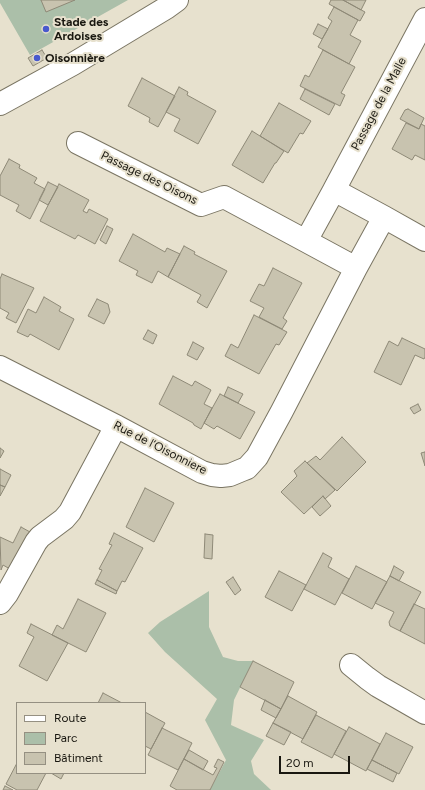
<!DOCTYPE html>
<html>
<head>
<meta charset="utf-8">
<style>
  body { margin:0 }
  #map { position:relative; width:425px; height:790px; overflow:hidden; background:#e7e1ce; font-family:Figtree,sans-serif }
  canvas { display:block }
  .legend { position:absolute; left:16px; top:702px; width:130px; height:72px; box-sizing:border-box; background:#e7e1ce; border:1px solid #959082; margin:0; padding:5px 7px; list-style:none; font-size:12px; color:#191710 }
  .legend li { display:flex; align-items:center; gap:8px; height:20px }
  .legend b { width:20px; border:1px solid #959082 }
  .scale { position:absolute; left:279px; top:756px; width:71px; height:18px; box-sizing:border-box; border:2px solid #191710; border-top:0; padding-left:5px; font-size:12px; line-height:14px; white-space:nowrap; color:#191710; -webkit-text-stroke:3px #e7e1ce; paint-order:stroke }
</style>
</head>
<body>
<div id="map">
<canvas width="425" height="790"></canvas>
<ul class="legend">
<li><b style="height:5px;background:#fff"></b>Route</li>
<li><b style="height:11px;background:#abbfa9"></b>Parc</li>
<li><b style="height:11px;background:#c8c3af"></b>Bâtiment</li>
</ul>
<div class="scale">20 m</div>
</div>
<script>
const g = document.querySelector('canvas').getContext('2d');
g.lineJoin = 'round';
function paint(path, color) {
  g.fillStyle = color;
  g.fill(path, 'evenodd');
}
function poly(rows) {
  const path = new Path2D();
  for (const r of rows) {
    path.moveTo(r[0], r[1]);
    for (let i = 2; i < r.length; i += 2) path.lineTo(r[i], r[i + 1]);
  }
  return path;
}
function strokePath(path, color, width, dash) {
  g.strokeStyle = color;
  g.lineWidth = width;
  g.lineCap = dash ? 'butt' : 'round';
  g.setLineDash(dash || []);
  g.stroke(path);
}
function drawText(font, color, halo, rows, align = 'center') {
  g.font = font + ' Figtree,sans-serif';
  g.lineWidth = 4;
  g.setLineDash([]);
  g.textBaseline = 'middle';
  g.strokeStyle = halo;
  g.fillStyle = color;
  for (const [text, x, y, turn = 0] of rows) {
    g.save();
    g.translate(x, y);
    g.rotate((+turn || 0) * Math.PI / 180);
    g.textAlign = isNaN(turn) ? turn : align;
    if (halo) g.strokeText(text, 0, 0);
    g.fillText(text, 0, 0);
    g.restore();
  }
}
paint(poly([
  [0,0,128,0,30,55,0,3],
  [209,591,209,627,223,657,238,661,253,661,234,700,231,725,264,740,251,761,254,774,271,790,210,790,226,760,205,720,217,699,165,652,148,633,160,622]
]), '#abbfa9');
const building = poly([
  [41,0,75,0,46,12,41,0],
  [331,0,343,0,365,12,360,21,329,4,331,0],
  [343,0,366,0,361,10,343,0],
  [334,7,358,20,350,35,361,41,349,64,318,47,332,21,328,18,334,7],
  [318,24,328,29,322,39,313,34,318,24],
  [42,50,47,58,33,66,28,58,42,50],
  [323,50,355,67,341,93,345,95,340,106,300,86,305,75,309,77,323,50],
  [142,78,175,96,158,127,149,122,150,118,128,106,142,78],
  [179,87,188,92,187,95,216,111,198,144,174,131,180,119,166,112,179,87],
  [305,89,335,104,329,115,300,99,305,89],
  [279,103,311,121,303,134,300,133,288,153,260,136,279,103],
  [408,109,424,118,419,129,400,119,405,110,408,109],
  [406,123,419,129,421,124,425,126,425,160,415,155,412,160,392,149,406,123],
  [252,131,284,151,276,163,275,163,263,183,232,165,252,131],
  [9,159,20,165,19,168,37,178,34,183,45,189,30,219,16,211,19,205,0,195,0,176,9,159],
  [48,182,58,187,48,205,39,200,48,182],
  [59,184,89,200,83,211,87,213,89,209,108,219,95,244,78,235,75,239,40,221,59,184],
  [107,226,113,229,106,244,100,240,107,226],
  [133,234,165,252,167,248,180,254,168,277,158,271,152,283,136,275,138,271,119,261,133,234],
  [184,246,195,252,194,254,227,271,207,308,197,302,201,295,168,277,184,246],
  [273,268,302,283,283,318,287,321,282,329,259,317,264,308,250,301,259,284,264,286,273,268],
  [2,274,34,288,16,323,6,318,9,313,0,308,0,279,2,274],
  [44,297,61,307,59,311,74,319,59,350,30,334,28,337,17,332,28,309,36,313,44,297],
  [97,299,108,304,110,312,104,324,88,316,97,299],
  [254,315,287,332,279,345,276,344,259,374,225,356,231,344,238,348,254,315],
  [148,330,157,335,153,344,143,339,148,330],
  [402,338,425,349,425,357,424,359,415,355,401,385,374,372,389,341,398,346,402,338],
  [193,342,204,348,197,360,187,355,193,342],
  [173,376,192,386,195,381,211,390,204,404,212,408,201,429,194,425,193,423,159,404,173,376],
  [228,387,243,394,238,403,224,396,228,387],
  [220,394,255,412,240,439,217,426,214,429,204,423,220,394],
  [418,404,421,410,414,414,410,408,418,404],
  [342,437,366,462,337,491,307,463,316,456,320,460,342,437],
  [0,448,4,451,0,458,0,448],
  [425,452,425,466,421,453,425,452],
  [305,461,335,490,325,499,323,496,304,514,281,492,297,476,294,471,305,461],
  [0,469,11,475,5,487,0,485,0,469],
  [0,485,5,487,0,496,0,485],
  [145,488,174,503,154,542,126,527,145,488],
  [323,496,331,506,320,516,312,507,323,496],
  [21,527,30,532,10,569,3,565,1,570,0,537,13,543,21,527],
  [114,533,143,548,125,582,122,581,117,591,97,580,102,570,99,569,112,545,109,544,114,533],
  [205,534,213,535,212,559,204,558,205,534],
  [323,553,332,558,328,567,349,579,335,605,304,589,323,553],
  [356,566,387,582,372,609,342,593,356,566],
  [394,566,404,572,399,581,390,576,394,566],
  [279,571,306,585,292,611,265,597,279,571],
  [390,576,421,592,400,631,390,626,389,622,394,612,375,603,390,576],
  [233,577,241,590,235,595,226,582,233,577],
  [97,580,117,591,116,594,95,584,97,580],
  [78,599,106,613,86,652,52,635,57,625,63,629,78,599],
  [414,604,425,609,425,644,400,631,414,604],
  [31,624,68,643,47,681,19,666,34,637,27,633,31,624],
  [253,661,294,682,281,709,240,687,253,661],
  [103,693,122,703,98,703,103,693],
  [288,696,317,712,303,739,273,723,288,696],
  [265,700,281,709,276,718,261,710,265,700],
  [145,712,165,723,151,749,145,746,145,712],
  [316,715,346,731,332,758,301,742,316,715],
  [273,723,291,732,284,745,266,736,273,723],
  [349,727,380,744,366,771,334,754,349,727],
  [162,728,192,743,178,770,148,755,162,728],
  [386,733,413,747,399,774,372,760,386,733],
  [189,750,208,761,203,770,184,759,189,750],
  [184,759,213,775,217,768,214,767,218,759,224,762,210,790,177,790,170,786,184,759],
  [372,760,397,773,393,782,367,769,372,760],
  [17,763,17,773,46,773,37,790,17,790,6,784,17,763],
  [51,773,64,773,61,779,51,773],
  [5,786,13,790,3,790,5,786]
]);
paint(building, '#c8c3af');
strokePath(building, '#8e8977', 1);
const minor = poly([
  [0,104,73,64,166,8,177,0],
  [78,143,201,205,224,197,306,241],
  [334,190,425,19],
  [384,217,356,268,306,241,334,190,384,217,425,240],
  [0,367,116,426,202,472,212,475,221,476,230,475,242,470,247,468,257,457,282,411,356,268],
  [0,603,7,594,36,542,40,537,64,519,70,512,116,426],
  [351,665,367,678,378,686,425,713]
]);
strokePath(minor, '#7a7563', 24);
strokePath(minor, '#fff', 22);
for (const [x, y, r, color] of [
  [46,29,4,"#4859cd"],
  [37,58,4,"#4859cd"]
]) {
  const dot = new Path2D();
  dot.arc(x, y, r, 0, 2 * Math.PI);
  g.fillStyle = color;
  g.fill(dot);
  strokePath(dot, '#e7e1ce', 1.5);
}
drawText('bold 12px', '#191710', '#e7e1ce', [
  ["Stade des",54,22],
  ["Ardoises",54,36],
  ["Oisonnière",45,58]
], 'left');
drawText('12px', '#191710', '#e7e1ce', [
  ["Passage de la Malle",379,104,-62],
  ["Passage des Oisons",149,178,26],
  ["Rue de l’Oisonniere",160,448,27]
]);
</script>
</body>
</html>
